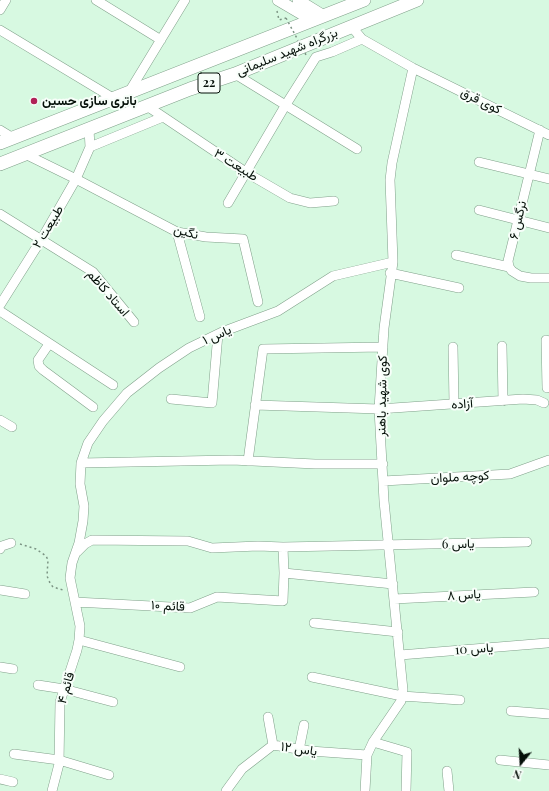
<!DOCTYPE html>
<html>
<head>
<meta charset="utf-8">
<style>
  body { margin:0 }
  #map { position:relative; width:549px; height:791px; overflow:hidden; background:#d7f9e1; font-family:"Playfair Display",serif }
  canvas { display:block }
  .north { position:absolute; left:501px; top:743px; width:40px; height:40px; -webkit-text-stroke:3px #f7fef9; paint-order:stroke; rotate:198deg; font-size:11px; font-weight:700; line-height:16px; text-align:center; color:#051009 }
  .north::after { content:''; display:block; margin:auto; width:14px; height:18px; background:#051009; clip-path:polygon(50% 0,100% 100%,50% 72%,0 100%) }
</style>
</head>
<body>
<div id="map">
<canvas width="549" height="791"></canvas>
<div class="north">N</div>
</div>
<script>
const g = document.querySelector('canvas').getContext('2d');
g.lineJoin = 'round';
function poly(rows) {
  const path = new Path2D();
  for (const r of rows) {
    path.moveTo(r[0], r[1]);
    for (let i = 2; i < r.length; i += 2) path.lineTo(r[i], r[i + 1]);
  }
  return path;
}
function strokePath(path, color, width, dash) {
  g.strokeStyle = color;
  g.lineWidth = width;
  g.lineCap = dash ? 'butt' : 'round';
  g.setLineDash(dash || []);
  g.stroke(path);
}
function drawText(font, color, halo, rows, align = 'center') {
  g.font = font + ' "Playfair Display",Vazirmatn,serif';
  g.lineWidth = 4;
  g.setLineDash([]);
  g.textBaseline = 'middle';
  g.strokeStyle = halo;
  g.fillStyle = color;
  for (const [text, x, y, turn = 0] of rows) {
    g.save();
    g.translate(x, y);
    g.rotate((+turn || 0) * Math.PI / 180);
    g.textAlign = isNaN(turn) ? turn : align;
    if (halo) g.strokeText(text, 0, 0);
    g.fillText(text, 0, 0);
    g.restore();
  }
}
const minor = poly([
  [96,0,161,40],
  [0,10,6,0],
  [351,26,362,39,413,68,549,135],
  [0,30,113,98],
  [235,74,357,149],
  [129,92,185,0],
  [147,106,247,173,290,198,310,203,334,201],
  [0,130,13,138],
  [540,130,508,261,509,267,512,271,520,276,531,278,549,278],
  [90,147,163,117],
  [25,154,76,179,177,232,206,237,243,239,258,302],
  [479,162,549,179],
  [228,203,285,106,316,57,332,52,362,39],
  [479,210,549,228],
  [0,214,93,272,134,322],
  [177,232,200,317],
  [456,255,509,267],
  [390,273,459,288],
  [0,305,41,240,76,179,90,147,89,129],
  [0,311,113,385],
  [49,344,38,360,39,366,43,370,93,407],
  [502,346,503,401],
  [453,347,454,404],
  [547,388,546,340,549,341],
  [171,399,212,403,218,334],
  [255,405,379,409,523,399,537,400,544,403],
  [0,420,12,427],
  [248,461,263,349,383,347],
  [81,463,232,460,315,464,383,464],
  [383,481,510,474,549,460],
  [283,547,527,542],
  [0,549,2,546,11,543],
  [284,573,393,584],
  [0,590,25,594],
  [394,599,534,592],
  [75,602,190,608,217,597,283,601,284,573,283,547,258,546,212,548,188,541,92,540,85,544,77,552],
  [314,623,398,632],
  [79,640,180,667],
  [400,655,547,643],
  [0,667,13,669],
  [312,677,402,696,460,700],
  [38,685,64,689,113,702],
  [511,711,549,714],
  [268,717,273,745],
  [373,742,407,752,406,791],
  [299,750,304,725],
  [14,754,59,760,109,775],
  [500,760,549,765],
  [447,771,449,791],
  [0,779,13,782],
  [52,791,59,764,60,702,77,650,79,640,80,626,70,578,72,563,79,543,83,521,84,506,80,484,81,463,88,443,103,421,127,393,159,368,189,348,222,332,278,311,333,276,393,262],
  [226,791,242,769,273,745,310,751,367,755],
  [365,791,367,755,373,742,401,701,403,690,384,501,379,409,384,328,393,262,390,180,392,163,413,68]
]);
const major = poly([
  [278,0,312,20],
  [298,0,324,16]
]);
const highway = poly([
  [0,143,364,0],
  [0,164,190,89,235,74,417,0]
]);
strokePath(minor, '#80a08a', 10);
strokePath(major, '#80a08a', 12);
strokePath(highway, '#80a08a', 14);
strokePath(poly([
  [277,11,279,20,286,18],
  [20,544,36,549,46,556,48,560,47,576,50,583,53,587,63,590]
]), '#7b9383', 1.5, [2, 3]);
strokePath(minor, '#fff', 9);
strokePath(major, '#fff', 11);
strokePath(highway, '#fff', 13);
strokePath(poly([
  [286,18,306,55]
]), '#7b9383', 1.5, [2, 3]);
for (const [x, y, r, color] of [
  [34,101,4,"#b02157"]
]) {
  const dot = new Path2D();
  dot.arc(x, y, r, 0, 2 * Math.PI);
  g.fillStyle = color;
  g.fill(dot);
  strokePath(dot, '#f7fef9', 1.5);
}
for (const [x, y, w] of [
  [209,83,22]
]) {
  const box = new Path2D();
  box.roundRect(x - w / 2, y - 10, w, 20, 3);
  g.fillStyle = '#f7fef9';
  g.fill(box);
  strokePath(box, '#051009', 1);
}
drawText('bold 12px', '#051009', null, [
  ["22",209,83]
]);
drawText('13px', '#051009', '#f7fef9', [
  ["بزرگراه شهید سلیمانی",287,52,-22],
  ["کوی قرق",481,101,26],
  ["طبیعت ٣",236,165,32],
  ["نرگس ۶",518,220,-77],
  ["طبیعت ۲",48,227,-59],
  ["نگین",186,232,15],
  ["استاد کاظم",108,293,49],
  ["یاس ۱",217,335,-24],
  ["کوی شهید باهنر",382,396,-89],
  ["آزاده",462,404,-4],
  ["کوچه ملوان",460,477,-3],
  ["یاس 6",458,544,-1],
  ["یاس ۸",464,595,-3],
  ["قائم ۱۰",168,606,3],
  ["یاس 10",474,649,-4],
  ["قائم ۴",66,688,-74],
  ["یاس ۱۲",299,749,8]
]);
drawText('bold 13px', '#051009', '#f7fef9', [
  ["باتری سازی حسین",42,101]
], 'left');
</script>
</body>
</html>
